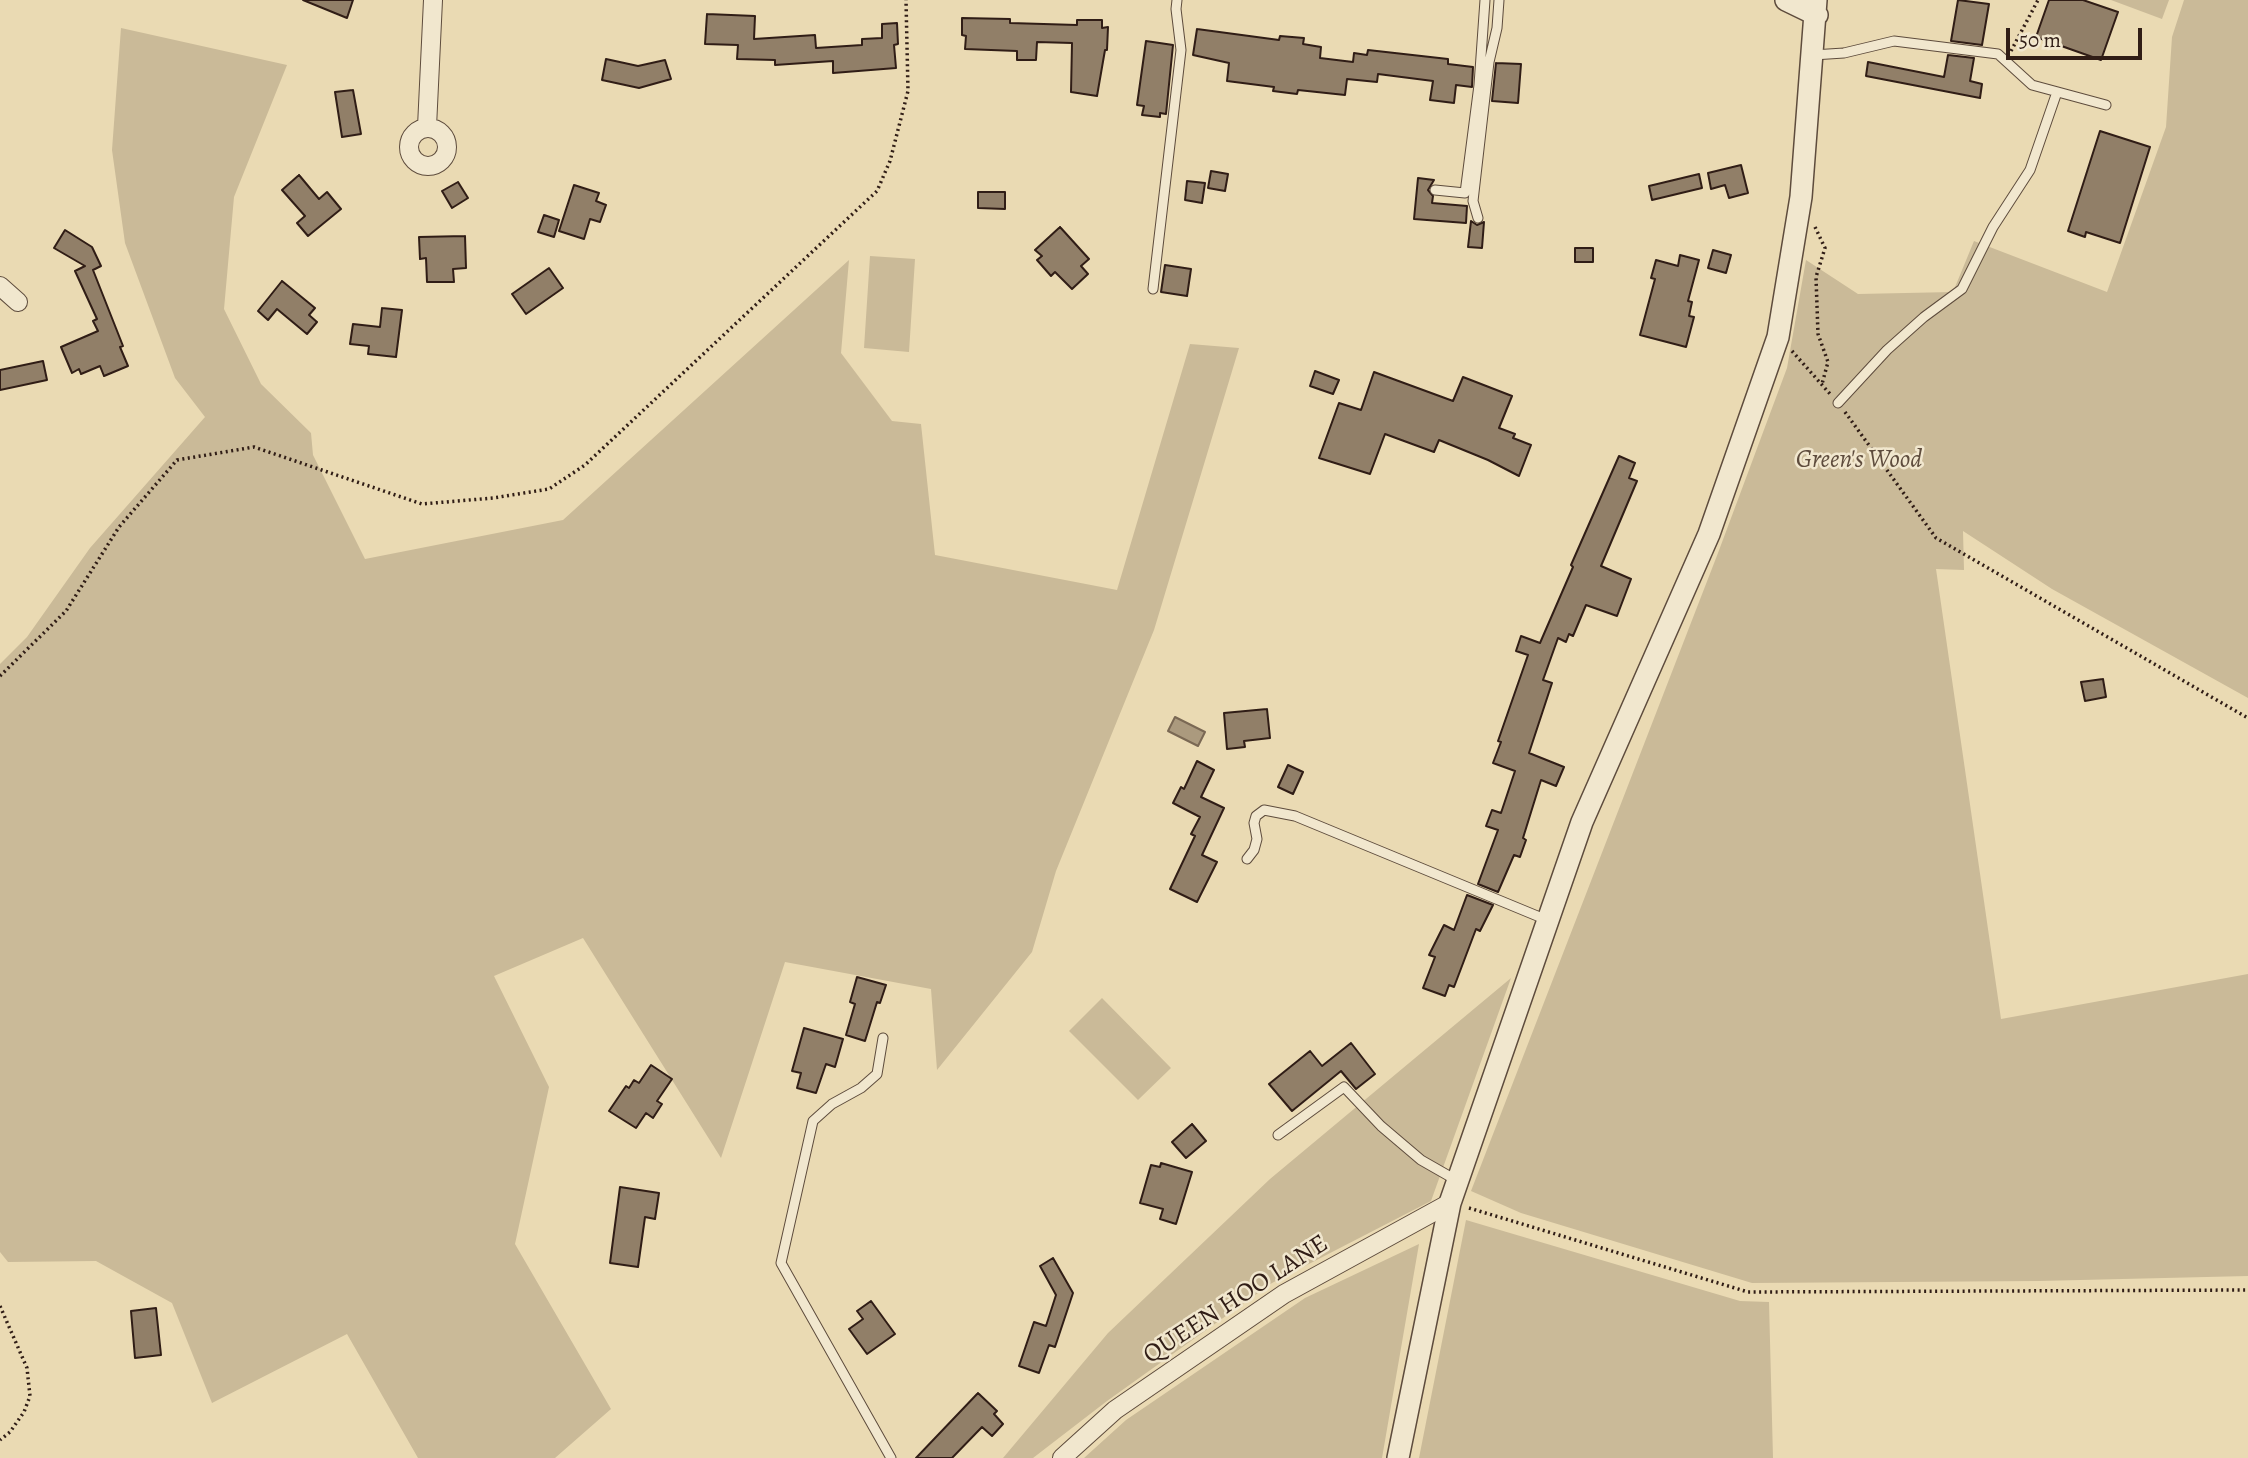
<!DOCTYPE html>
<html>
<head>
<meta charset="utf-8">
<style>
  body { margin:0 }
  #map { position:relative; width:2248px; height:1458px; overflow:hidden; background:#eadab3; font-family:Alegreya,serif }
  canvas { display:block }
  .scale { position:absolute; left:2006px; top:28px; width:136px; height:32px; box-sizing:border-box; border:4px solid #301d16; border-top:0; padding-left:9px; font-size:21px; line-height:24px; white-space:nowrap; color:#301d16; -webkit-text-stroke:5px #f1e7ce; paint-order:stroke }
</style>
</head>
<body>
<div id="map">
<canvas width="2248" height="1458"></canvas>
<div class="scale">50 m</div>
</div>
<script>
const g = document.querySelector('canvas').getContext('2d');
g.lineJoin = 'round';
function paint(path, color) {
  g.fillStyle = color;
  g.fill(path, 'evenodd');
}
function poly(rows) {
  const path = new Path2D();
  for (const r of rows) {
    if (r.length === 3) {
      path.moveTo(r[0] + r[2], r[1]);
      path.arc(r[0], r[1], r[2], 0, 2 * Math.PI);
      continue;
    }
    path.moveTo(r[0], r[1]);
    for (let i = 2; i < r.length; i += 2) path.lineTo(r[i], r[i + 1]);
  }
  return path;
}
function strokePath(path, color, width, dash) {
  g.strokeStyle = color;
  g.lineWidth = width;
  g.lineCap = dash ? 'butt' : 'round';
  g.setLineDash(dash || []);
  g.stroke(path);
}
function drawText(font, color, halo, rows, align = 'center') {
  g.font = font + ' Alegreya,serif';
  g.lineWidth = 5;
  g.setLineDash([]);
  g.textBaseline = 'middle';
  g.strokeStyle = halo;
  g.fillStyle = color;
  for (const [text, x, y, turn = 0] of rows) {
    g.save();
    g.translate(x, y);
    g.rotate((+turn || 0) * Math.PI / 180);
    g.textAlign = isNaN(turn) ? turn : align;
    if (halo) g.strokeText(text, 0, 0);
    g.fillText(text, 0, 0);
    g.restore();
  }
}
paint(poly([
  [2111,0,2169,0,2162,19],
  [2184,0,2248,0,2248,698,2052,589,1963,531,1964,570,1936,569,2001,1019,2248,974,2248,1276,2039,1281,1752,1283,1521,1213,1471,1191,1718,553,1787,368,1806,260,1858,294,1953,292,1974,241,2107,292,2166,127,2172,37],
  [121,28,287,65,234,197,224,309,261,384,311,433,313,455,365,559,563,520,849,260,841,353,892,421,921,424,935,555,1117,590,1190,344,1239,348,1154,630,1056,871,1032,952,937,1070,931,989,785,962,721,1158,583,938,494,976,549,1087,515,1244,611,1409,555,1458,418,1458,347,1334,212,1403,172,1303,96,1261,8,1262,0,1252,0,664,27,637,90,548,205,417,175,378,125,243,112,150],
  [870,256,915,259,909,352,864,348],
  [1511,978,1431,1201,1272,1283,1107,1401,1033,1458,1003,1458,1108,1333,1270,1179],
  [1102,998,1171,1068,1138,1100,1069,1031],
  [1466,1220,1740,1301,1769,1302,1773,1458,1419,1458],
  [1419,1244,1382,1458,1084,1458,1126,1420,1305,1298]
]), '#caba98');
const water = poly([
  [1175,717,1205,732,1198,746,1168,731,1175,717]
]);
paint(water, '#ab9a7e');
strokePath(water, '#7a6854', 2);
const building = poly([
  [303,0,353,0,347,18,303,0],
  [1958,0,1989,4,1982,45,1951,41,1958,0],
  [2049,0,2083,0,2118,12,2101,60,2036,37,2049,0],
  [707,14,755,16,754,39,815,35,816,48,862,45,862,39,882,38,882,24,897,23,898,44,894,45,896,68,833,73,833,61,775,65,775,60,737,59,738,45,705,44,707,14],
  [962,18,1010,19,1010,23,1077,25,1077,20,1102,20,1102,28,1108,27,1107,50,1105,50,1097,96,1071,92,1072,43,1037,42,1036,60,1017,60,1017,51,965,49,966,36,962,35,962,18],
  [1197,29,1279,40,1280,36,1304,38,1303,44,1321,47,1320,58,1353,62,1354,53,1367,55,1368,50,1448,59,1448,64,1473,67,1472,87,1456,85,1454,103,1430,100,1433,81,1378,74,1377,82,1347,79,1345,95,1298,90,1297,94,1273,91,1274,87,1227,81,1229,63,1193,55,1197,29],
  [1146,41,1173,45,1166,114,1160,113,1160,117,1142,115,1144,106,1137,105,1146,41],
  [1948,55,1974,58,1970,81,1982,84,1980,98,1866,76,1868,62,1944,77,1948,55],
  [606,59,638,66,665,60,671,79,639,88,602,80,606,59],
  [1496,63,1521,64,1518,103,1492,101,1496,63],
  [353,90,361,134,342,137,335,92,353,90],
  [2100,131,2150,147,2120,243,2086,232,2085,237,2068,231,2100,131],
  [1741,165,1748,193,1729,198,1725,185,1711,189,1708,173,1741,165],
  [1211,171,1228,174,1225,191,1208,188,1211,171],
  [1699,174,1702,188,1652,200,1649,186,1699,174],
  [299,175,319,199,327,192,341,209,308,236,297,223,305,216,282,190,299,175],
  [1418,178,1434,180,1428,190,1433,196,1432,203,1467,206,1466,223,1414,219,1418,178],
  [1187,181,1205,183,1202,203,1185,200,1187,181],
  [458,182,468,198,452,208,442,191,458,182],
  [574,185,599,193,596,201,606,205,600,222,590,219,584,239,559,231,574,185],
  [978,192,1005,192,1005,209,978,208,978,192],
  [544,215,559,220,554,237,538,232,544,215],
  [1471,221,1477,225,1484,222,1482,248,1468,247,1471,221],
  [1060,227,1089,259,1081,266,1088,274,1072,289,1055,272,1051,276,1037,260,1042,256,1035,250,1060,227],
  [65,230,92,247,101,266,93,270,123,346,120,347,128,366,104,376,100,366,81,374,79,369,72,373,61,347,98,331,93,321,97,319,75,271,85,266,54,248,65,230],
  [465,236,466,268,453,269,454,282,427,282,426,258,420,259,419,237,465,236],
  [1575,248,1593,248,1593,262,1575,262,1575,248],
  [1713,250,1731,255,1726,273,1708,268,1713,250],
  [1680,255,1699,260,1688,301,1692,302,1689,316,1694,317,1686,347,1640,335,1655,279,1651,278,1656,260,1678,266,1680,255],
  [1165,265,1191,269,1187,296,1161,292,1165,265],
  [549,268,563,288,526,314,512,294,549,268],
  [282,281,315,308,309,315,317,322,307,334,277,309,268,320,258,311,282,281],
  [382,308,402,310,396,357,368,354,369,346,350,344,353,324,380,327,382,308],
  [43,361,47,380,0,390,0,370,43,361],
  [1315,371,1339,380,1333,394,1310,386,1315,371],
  [1374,372,1453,401,1463,377,1512,396,1499,428,1515,434,1513,438,1531,445,1519,476,1488,460,1439,440,1434,452,1385,434,1370,474,1319,458,1339,403,1361,410,1374,372],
  [1619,456,1635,463,1629,478,1637,481,1601,566,1631,579,1617,616,1586,605,1573,636,1569,634,1566,642,1558,638,1543,680,1552,683,1529,753,1564,767,1556,786,1541,780,1523,838,1526,840,1520,857,1514,855,1498,892,1478,884,1498,830,1486,826,1492,810,1501,813,1515,771,1493,763,1501,742,1498,741,1528,655,1516,651,1521,636,1540,643,1573,567,1571,565,1619,456],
  [2103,679,2106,697,2085,701,2081,682,2103,679],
  [1267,709,1270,738,1244,741,1245,747,1227,749,1224,713,1267,709],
  [1197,761,1214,770,1201,797,1224,808,1202,855,1217,862,1197,902,1170,889,1195,836,1191,834,1200,817,1173,803,1181,787,1184,789,1197,761],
  [1288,765,1303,772,1293,794,1278,787,1288,765],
  [1467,895,1493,905,1480,931,1476,929,1454,987,1449,985,1445,996,1423,988,1435,957,1429,955,1444,925,1454,930,1467,895],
  [857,977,886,985,880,1003,877,1002,865,1041,846,1035,855,1004,850,1002,857,977],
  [804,1028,843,1039,835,1067,826,1064,816,1093,797,1088,801,1073,792,1071,804,1028],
  [1351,1043,1375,1074,1356,1089,1341,1071,1292,1111,1269,1084,1310,1051,1322,1066,1351,1043],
  [651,1065,672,1079,657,1101,662,1104,653,1118,646,1113,636,1128,609,1111,626,1086,629,1088,634,1080,639,1083,651,1065],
  [1192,1124,1206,1141,1186,1158,1172,1142,1192,1124],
  [1161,1163,1192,1172,1176,1224,1160,1219,1163,1209,1140,1203,1151,1165,1160,1167,1161,1163],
  [620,1187,659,1193,655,1219,645,1217,638,1267,610,1263,620,1187],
  [1053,1258,1073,1293,1055,1347,1049,1345,1039,1373,1019,1366,1034,1322,1046,1326,1056,1295,1040,1266,1053,1258],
  [871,1301,895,1334,867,1354,849,1329,863,1319,857,1311,871,1301],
  [156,1308,161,1355,135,1358,131,1311,156,1308],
  [978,1393,997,1411,994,1414,1003,1424,992,1436,982,1427,952,1458,916,1458,978,1393]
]);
paint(building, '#917f68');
strokePath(building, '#301d16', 2);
const service = poly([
  [1813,55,1844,53,1894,41,1998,54,2032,85,2106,105],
  [1435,190,1465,193,1479,85,1485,0],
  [1478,218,1473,201,1489,62,1497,28,1499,0],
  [1153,289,1181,50,1176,9,1177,0],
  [1838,403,1887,350,1924,317,1962,289,1993,227,2030,170,2057,92],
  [1247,859,1254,850,1257,839,1254,823,1256,816,1264,810,1295,816,1547,920],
  [883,1038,877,1074,861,1088,832,1104,813,1121,781,1263,891,1458],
  [1278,1135,1344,1087,1381,1126,1421,1160,1456,1180]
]);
const minor = poly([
  [427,127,433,0],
  [428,147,19],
  [0,286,18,302],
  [1062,1458,1115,1410,1284,1294,1450,1203]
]);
const tertiary = poly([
  [1786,0,1817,15],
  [1398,1458,1450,1203,1582,822,1709,534,1778,337,1801,197,1816,0]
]);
strokePath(service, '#5e4c3d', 11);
strokePath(minor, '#5e4c3d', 20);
strokePath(tertiary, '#5e4c3d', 24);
strokePath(poly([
  [2011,51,2038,0],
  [1815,227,1825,248,1816,277,1818,334,1828,362,1822,384],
  [1792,351,1831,395],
  [1845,412,1936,538,2248,718],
  [0,676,66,611,119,527,177,460,254,447,422,504,493,498,549,489,585,465,877,191,890,161,908,91,906,0],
  [1469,1208,1748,1292,2248,1290],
  [0,1306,27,1368,30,1396,24,1412,10,1432,0,1440]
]), '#301d16', 3.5, [2, 3.5]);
strokePath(service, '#f1e7ce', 9);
strokePath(minor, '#f1e7ce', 18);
strokePath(tertiary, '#f1e7ce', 21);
drawText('italic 26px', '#5e4c3d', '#f1e7ce', [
  ["Green's Wood",1859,461]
]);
drawText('26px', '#301d16', '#f1e7ce', [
  ["QUEEN HOO LANE",1236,1300,-33]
]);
</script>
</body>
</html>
